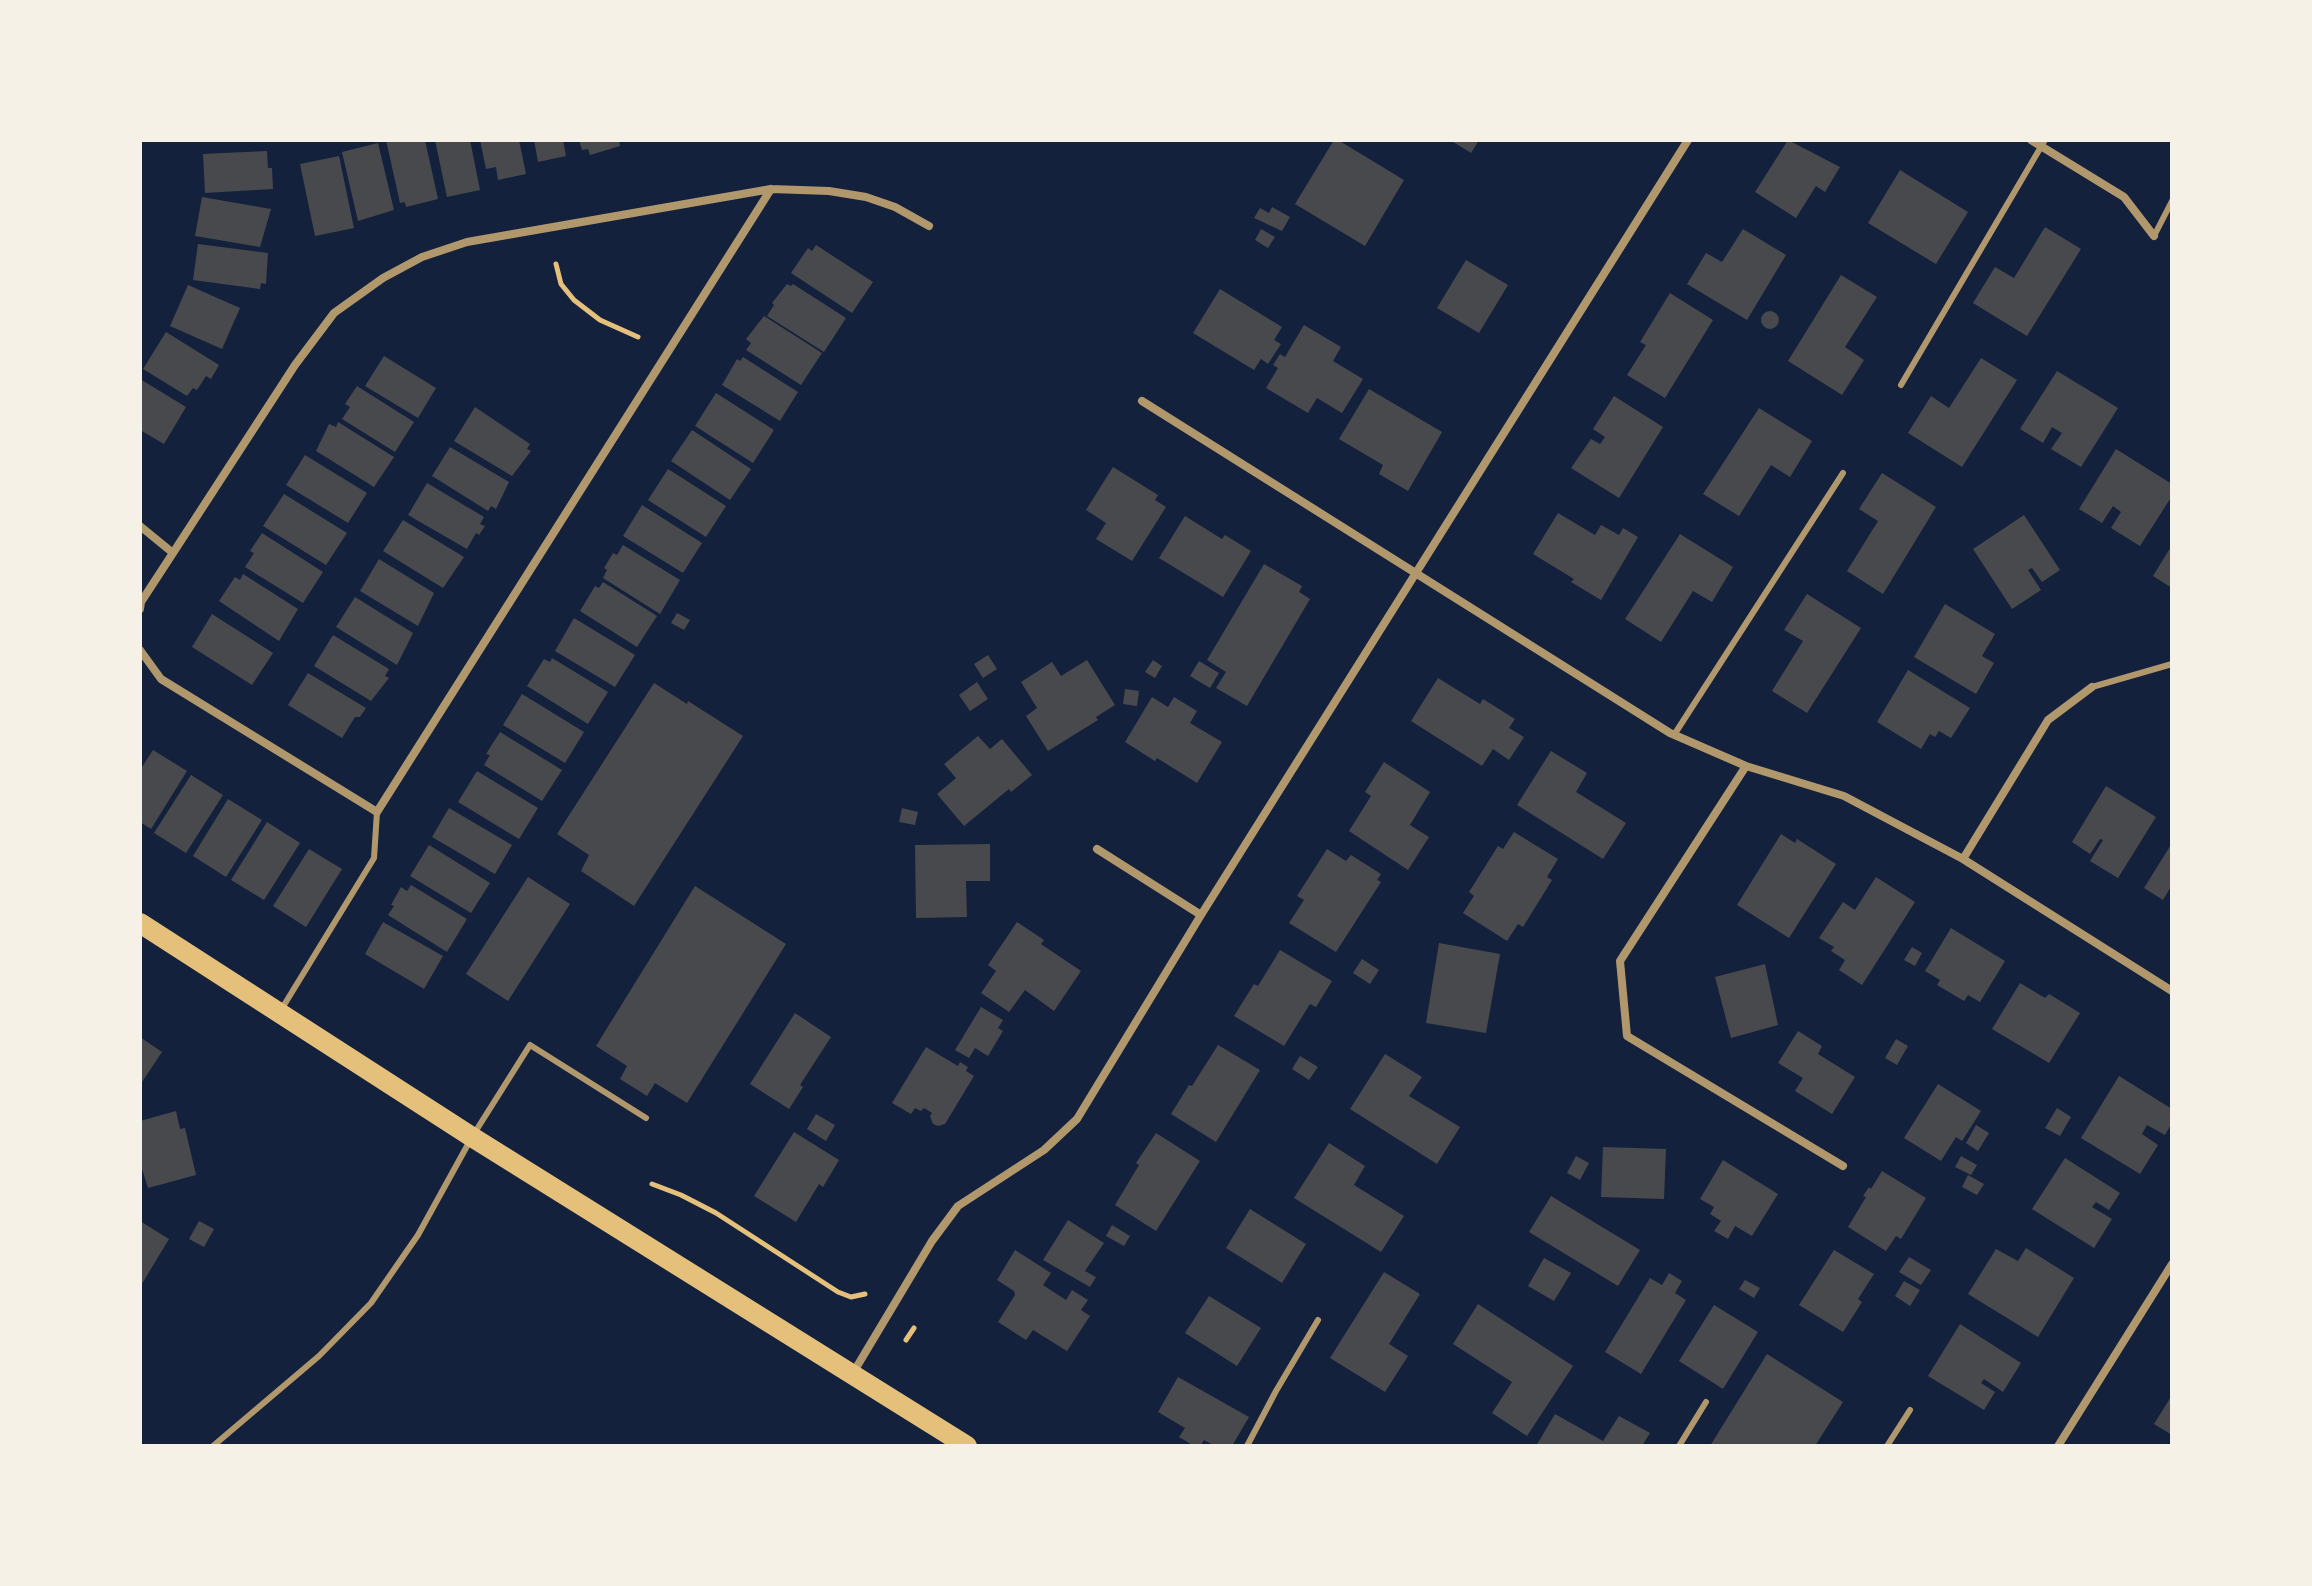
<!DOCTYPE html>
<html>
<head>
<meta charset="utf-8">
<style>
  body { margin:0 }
  #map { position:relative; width:2312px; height:1586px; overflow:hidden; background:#14213d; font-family:"PT Sans Narrow",sans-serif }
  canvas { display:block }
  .frame { position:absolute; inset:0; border:142px solid #f6f1e7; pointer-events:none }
</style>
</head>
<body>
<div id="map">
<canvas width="2312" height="1586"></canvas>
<div class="frame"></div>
</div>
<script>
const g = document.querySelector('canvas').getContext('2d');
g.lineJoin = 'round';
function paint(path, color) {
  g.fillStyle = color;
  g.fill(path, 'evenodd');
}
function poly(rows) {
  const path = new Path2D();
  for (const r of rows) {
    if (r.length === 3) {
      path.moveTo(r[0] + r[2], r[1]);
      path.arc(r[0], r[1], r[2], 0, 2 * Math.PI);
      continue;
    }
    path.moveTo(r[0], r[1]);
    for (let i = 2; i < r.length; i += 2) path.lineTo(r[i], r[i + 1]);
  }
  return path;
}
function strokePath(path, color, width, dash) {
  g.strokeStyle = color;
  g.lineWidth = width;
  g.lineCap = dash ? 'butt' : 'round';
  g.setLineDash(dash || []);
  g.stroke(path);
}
paint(poly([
  [386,140,425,140,438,199,406,207,405,202,400,203],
  [435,140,470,140,480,190,447,197],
  [480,140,519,140,526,174,498,180,496,167,486,169],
  [534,140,563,140,566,156,538,162],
  [579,140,619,140,620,146,590,155,588,149,582,150],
  [1334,140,1338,140,1404,180,1365,246,1295,204],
  [1450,140,1479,140,1471,153],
  [1788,140,1840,167,1825,192,1816,186,1796,218,1755,192],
  [378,143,394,210,358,221,342,152],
  [267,151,268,168,272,168,273,189,205,193,203,154],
  [339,156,354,228,315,236,300,164],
  [1900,170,1968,212,1936,264,1868,223],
  [202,197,271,209,260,247,195,236],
  [1272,207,1290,217,1282,231,1254,218,1260,208,1269,213],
  [2045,227,2081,249,2027,336,1973,303,1995,267,2014,278],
  [1261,229,1275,237,1268,248,1255,240],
  [1743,229,1786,255,1747,320,1687,284,1706,253,1722,262],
  [198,244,268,253,266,284,261,283,260,289,193,280],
  [816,245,873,282,852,313,791,273,808,248,812,251],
  [1466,260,1508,285,1479,333,1437,308],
  [1841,275,1877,297,1845,347,1864,360,1842,395,1788,361],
  [787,284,791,286,793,284,846,318,824,352,767,316,774,305,772,303],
  [188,285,240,308,222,349,170,326],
  [1220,289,1282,327,1274,340,1281,344,1268,364,1261,359,1254,370,1193,333],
  [1670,293,1713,320,1665,398,1627,375,1646,345,1640,342],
  [1770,320,9],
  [764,316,822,353,801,385,746,350,751,343,746,339],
  [1304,325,1341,347,1333,361,1363,379,1342,413,1317,398,1308,413,1266,388,1278,368,1273,365,1280,354,1285,357],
  [166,332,219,365,211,379,206,376,197,390,193,388,187,396,143,369],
  [384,356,436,388,418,418,365,386],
  [743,357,798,392,780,421,722,385,737,359,740,361],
  [1981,358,2017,380,1962,467,1908,433,1931,396,1949,408],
  [2057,371,2118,408,2081,467,2051,449,2062,433,2052,427,2043,443,2020,429],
  [140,379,186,407,164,444,140,430],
  [357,386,414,422,395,452,342,419,350,407,345,404],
  [1369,389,1442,432,1408,491,1379,474,1383,465,1339,439],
  [716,393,774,430,753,463,695,426],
  [1614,396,1663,427,1619,498,1571,468,1591,439,1600,444,1605,437,1593,429],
  [475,407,530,444,527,449,531,451,512,476,454,441],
  [1759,408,1812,441,1790,477,1771,465,1739,516,1703,494],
  [338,422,394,457,374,487,316,451,329,424,336,427],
  [692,430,751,469,730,500,671,461],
  [450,447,509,482,496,509,491,506,488,511,432,476],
  [2116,449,2172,484,2172,496,2140,546,2111,528,2121,512,2113,506,2102,523,2079,509],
  [305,455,367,493,348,523,286,485],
  [1113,467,1158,495,1155,500,1166,507,1132,561,1096,539,1106,523,1086,510],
  [668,469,726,506,706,537,648,500],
  [1882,473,1936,507,1883,594,1847,571,1878,521,1859,509],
  [427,483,484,517,480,524,485,526,479,535,476,533,467,549,408,515],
  [284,494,347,533,326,565,263,526],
  [642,505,702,543,683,573,623,536],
  [1558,513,1595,535,1601,525,1619,535,1623,528,1638,537,1601,600,1571,582,1574,579,1533,554],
  [2024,515,2060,570,2042,582,2032,568,2028,570,2041,590,2012,609,1973,549],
  [1185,516,1222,539,1225,535,1251,551,1223,597,1159,558],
  [403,520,464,557,443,588,383,551],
  [262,533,323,572,303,603,245,567,254,553,250,551],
  [1680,534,1733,567,1712,602,1693,591,1661,642,1625,619],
  [623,545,680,580,660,614,603,578,607,570,604,568,613,553,617,555],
  [2172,545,2172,588,2153,576],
  [379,559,434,593,418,626,360,591],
  [1264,564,1302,586,1299,592,1310,599,1247,706,1216,688,1226,672,1207,660],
  [243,574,298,609,279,641,219,601,235,577,240,580],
  [603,582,657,616,637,647,580,611,595,586,599,588],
  [1807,594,1861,628,1807,713,1772,691,1803,641,1784,630],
  [355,597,413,633,397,665,336,627],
  [1945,604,1995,634,1982,656,1994,663,1976,694,1914,657],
  [677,613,690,620,684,630,671,623],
  [212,614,273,653,252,685,192,647],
  [574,618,635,655,615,687,555,651],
  [333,635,389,669,385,676,389,678,371,701,314,666],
  [988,655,997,669,983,678,974,664],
  [552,658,608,692,588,724,527,686,544,659,550,662],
  [1087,660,1115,705,1096,717,1098,720,1048,751,1026,716,1037,708,1021,682,1052,662,1061,676],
  [1153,660,1162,666,1155,678,1145,672],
  [1199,661,1219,673,1210,688,1190,676],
  [1908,670,1970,708,1951,738,1939,731,1935,737,1930,734,1921,749,1877,722],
  [308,673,366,708,360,717,355,717,342,738,288,705],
  [1438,678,1480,704,1483,699,1515,719,1509,728,1524,737,1509,760,1493,749,1482,766,1411,721],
  [977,682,988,699,970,711,959,695],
  [654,683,687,704,688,701,743,736,634,906,581,871,589,855,557,834],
  [1125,689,1139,691,1137,706,1123,704],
  [522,694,584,732,565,763,503,725],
  [1152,697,1168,707,1174,697,1197,711,1190,723,1222,742,1197,783,1157,758,1155,761,1125,742],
  [500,732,562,770,542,801,484,765,490,755,486,754],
  [978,736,990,749,1002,739,1032,775,1011,792,1009,789,964,826,937,794,956,778,944,764],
  [153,750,187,771,151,829,140,822,140,770],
  [1551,751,1587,773,1576,792,1626,823,1603,859,1517,805],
  [1384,762,1430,792,1410,825,1429,837,1408,870,1349,831,1371,796,1365,792],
  [477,771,538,808,519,839,458,802],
  [191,775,223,795,186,853,154,833],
  [2106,786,2156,817,2118,878,2090,861,2103,840,2100,839,2090,854,2072,842],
  [228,799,262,820,226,877,193,856],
  [449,808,512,845,495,874,432,837],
  [902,808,918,812,915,825,899,822],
  [267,822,300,843,264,900,231,880],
  [1514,832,1558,859,1547,877,1552,880,1523,927,1518,924,1507,941,1463,913,1474,896,1469,892,1498,846,1503,849],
  [1781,834,1795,843,1797,839,1836,864,1789,938,1737,905],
  [2172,843,2172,885,2163,900,2144,888],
  [990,844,990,881,966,881,967,917,916,918,915,845],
  [429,845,490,883,471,913,410,876],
  [309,849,342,869,306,927,273,906],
  [1327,849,1346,861,1351,855,1381,874,1377,880,1381,882,1336,952,1289,923,1304,900,1297,896],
  [528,877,570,904,508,1001,466,974],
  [1876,877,1915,902,1862,985,1839,970,1845,960,1831,951,1834,947,1819,938,1843,902,1855,910],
  [411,885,467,919,447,952,388,915,394,906,391,905,401,887,407,891],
  [695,886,786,944,687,1103,655,1083,647,1096,620,1079,627,1066,596,1046],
  [383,922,443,956,424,989,365,954],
  [1017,922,1044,940,1041,944,1081,971,1054,1011,1025,990,1009,1012,981,993,996,971,988,965],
  [1951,928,2005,961,1980,1002,1968,995,1964,1001,1937,985,1940,980,1925,971],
  [1439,943,1500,954,1486,1033,1426,1023],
  [1912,947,1922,953,1915,966,1904,960],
  [1280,950,1332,981,1316,1007,1310,1004,1284,1046,1234,1016,1254,984,1258,986],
  [1362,959,1379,970,1370,984,1353,973],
  [1765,964,1778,1025,1731,1038,1715,977],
  [2020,983,2045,998,2049,994,2080,1013,2049,1063,1992,1029],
  [981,1007,1003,1020,998,1028,1003,1031,988,1056,975,1048,969,1058,955,1050],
  [795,1013,831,1037,800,1085,803,1087,789,1109,750,1084],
  [1798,1031,1822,1046,1818,1054,1855,1077,1832,1114,1795,1091,1803,1078,1778,1063],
  [140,1037,162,1052,140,1085],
  [1896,1039,1908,1046,1897,1065,1885,1058],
  [1218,1045,1260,1070,1216,1142,1171,1114,1189,1085,1192,1086],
  [926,1047,958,1066,960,1062,968,1067,966,1071,974,1076,945,1124,938,1126,933,1124,930,1116,932,1113,924,1108,921,1111,915,1108,911,1114,892,1103],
  [1385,1054,1422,1077,1409,1096,1460,1127,1437,1164,1350,1109],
  [1300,1056,1318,1067,1309,1080,1292,1069],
  [2119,1076,2172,1109,2172,1123,2165,1135,2147,1125,2142,1134,2158,1145,2140,1174,2081,1138],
  [1938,1084,1981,1111,1962,1141,1956,1137,1941,1161,1904,1138],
  [2057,1108,2071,1117,2060,1136,2045,1128],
  [176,1111,180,1129,185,1128,196,1175,148,1188,140,1163,140,1121],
  [816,1114,835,1125,826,1141,807,1129],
  [1976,1125,1989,1133,1978,1151,1966,1143],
  [794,1132,839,1160,823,1187,819,1184,796,1222,754,1196],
  [1156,1133,1200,1161,1156,1231,1115,1205,1139,1165,1136,1163],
  [1329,1143,1365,1166,1354,1185,1404,1216,1381,1252,1294,1198],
  [1603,1147,1666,1149,1664,1199,1601,1197],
  [1576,1156,1589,1163,1580,1180,1567,1173],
  [1961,1156,1977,1165,1971,1175,1955,1167],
  [2065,1158,2120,1193,2109,1210,2096,1202,2092,1207,2112,1219,2094,1248,2032,1209],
  [1723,1160,1778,1194,1752,1236,1735,1226,1728,1239,1714,1231,1721,1221,1710,1214,1714,1207,1700,1199],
  [1882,1171,1926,1198,1901,1239,1896,1236,1886,1251,1848,1227,1866,1197,1863,1196,1869,1187,1871,1189],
  [1968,1175,1984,1184,1977,1195,1962,1187],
  [1551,1196,1640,1250,1618,1286,1529,1232],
  [1250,1209,1306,1244,1282,1283,1226,1248],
  [1068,1220,1104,1243,1085,1271,1096,1277,1090,1287,1043,1260],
  [140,1221,169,1239,140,1287],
  [199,1221,214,1229,204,1247,189,1239],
  [1112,1225,1130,1236,1124,1246,1106,1236],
  [2026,1248,2074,1278,2038,1337,1968,1294,1996,1249,2018,1261],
  [1015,1250,1051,1273,1043,1285,1066,1300,1072,1290,1088,1300,1081,1310,1090,1316,1067,1351,1033,1330,1026,1340,998,1322,1015,1295,1014,1291,997,1280],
  [1834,1250,1874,1274,1858,1299,1862,1302,1843,1332,1799,1305],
  [1909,1257,1931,1270,1921,1285,1899,1272],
  [1544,1258,1571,1273,1554,1301,1528,1286],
  [1384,1272,1420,1294,1389,1344,1408,1356,1385,1392,1330,1358],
  [1669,1273,1682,1281,1675,1293,1686,1300,1641,1374,1605,1352,1650,1278,1662,1285],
  [1745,1280,1760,1288,1754,1298,1739,1289],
  [1904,1281,1920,1290,1910,1306,1895,1296],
  [1209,1296,1261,1328,1237,1366,1185,1333],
  [1478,1304,1573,1366,1527,1436,1492,1413,1512,1382,1453,1344],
  [1714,1305,1758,1332,1723,1389,1679,1361],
  [1960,1324,2021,1363,2003,1392,1984,1379,1981,1383,1995,1392,1984,1410,1928,1376],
  [1767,1354,1843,1402,1815,1446,1710,1446],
  [1178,1377,1249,1417,1232,1446,1215,1446,1204,1440,1200,1446,1194,1446,1179,1437,1185,1428,1158,1412],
  [2172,1395,2172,1435,2154,1424],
  [1555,1414,1603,1441,1619,1416,1650,1433,1642,1446,1536,1446]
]), '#48494c');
strokePath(poly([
  [556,264,561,284,574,300,600,320,638,337],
  [652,1184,681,1195,716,1213,838,1292,851,1297,865,1294],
  [906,1340,914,1328]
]), '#e5c07b', 5);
strokePath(poly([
  [2154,236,2172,201],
  [1901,385,2045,140],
  [2092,687,2172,664],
  [1674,735,1843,473],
  [281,1010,374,858,377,812],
  [213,1446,319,1356,371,1303,418,1235,472,1137,530,1045,646,1118],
  [1247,1446,1276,1391,1318,1320],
  [1679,1446,1706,1402],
  [1887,1446,1910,1410]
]), '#b1986c', 6);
strokePath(poly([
  [2031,140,2124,197,2154,236],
  [1142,401,1670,733,1746,766,1844,796,1963,859,2172,991],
  [140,526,173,553],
  [140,609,141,602,173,553,295,365,334,313,383,278,422,257,467,242,771,189,829,191,866,197,895,207,929,226],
  [140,650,161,679,377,812,771,189],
  [1746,766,1620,961,1627,1036,1843,1166],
  [1097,849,1201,915],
  [1963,859,2048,720,2092,687],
  [853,1373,932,1241,958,1206,1044,1150,1077,1119,1201,915,1688,140],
  [2058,1446,2172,1264]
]), '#b1986c', 8);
strokePath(poly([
  [140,923,472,1137,967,1446]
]), '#e5c07b', 20);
</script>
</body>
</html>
